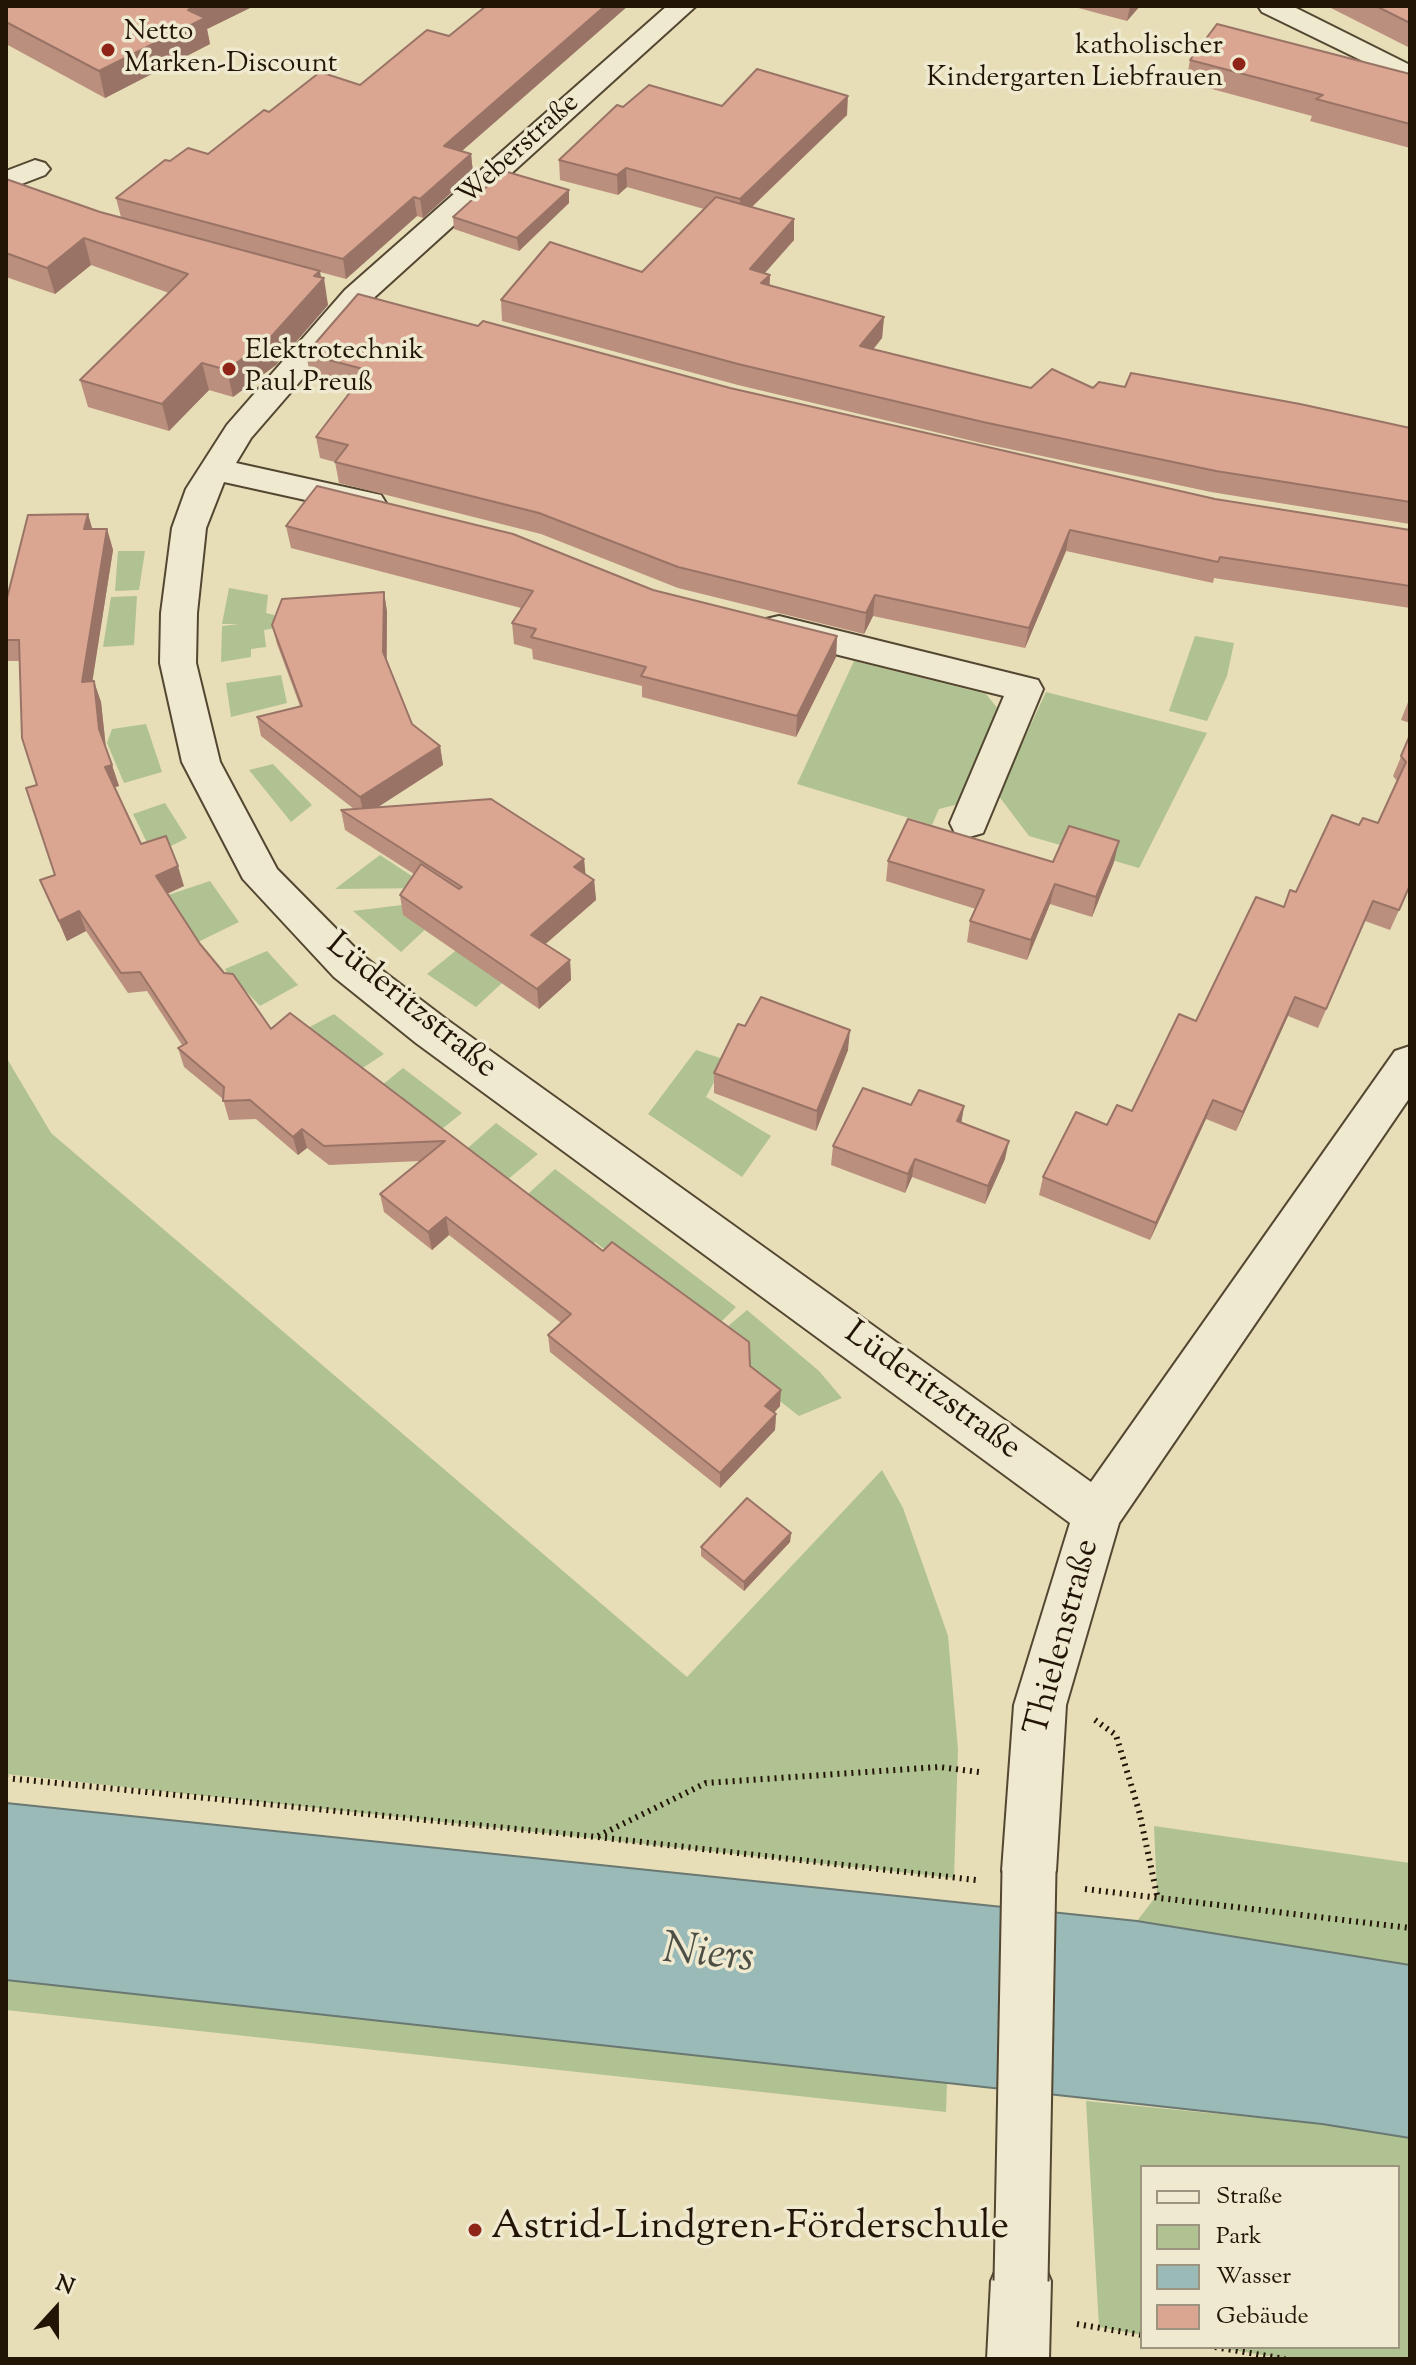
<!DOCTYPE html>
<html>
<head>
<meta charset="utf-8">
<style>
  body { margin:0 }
  #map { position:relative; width:1416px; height:2365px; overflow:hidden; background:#e7ddb7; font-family:"Sorts Mill Goudy",serif }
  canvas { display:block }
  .frame { position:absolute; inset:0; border:8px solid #231506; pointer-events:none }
  .legend { position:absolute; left:1140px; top:2165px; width:260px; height:184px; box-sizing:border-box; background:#efe9d0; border:2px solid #9d947f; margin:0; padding:10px 14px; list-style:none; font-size:24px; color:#231506 }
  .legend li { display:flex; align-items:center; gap:16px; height:40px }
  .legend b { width:40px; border:2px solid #9d947f }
  .north { position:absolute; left:16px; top:2269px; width:80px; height:80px; -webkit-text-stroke:6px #efe9d0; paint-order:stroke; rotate:21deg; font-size:22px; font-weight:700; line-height:32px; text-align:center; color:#231506 }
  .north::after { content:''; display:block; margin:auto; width:28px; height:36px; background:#231506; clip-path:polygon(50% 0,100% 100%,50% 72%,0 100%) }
</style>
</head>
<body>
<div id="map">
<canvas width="1416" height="2365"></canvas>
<div class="frame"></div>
<ul class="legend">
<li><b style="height:10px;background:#efe9d0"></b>Straße</li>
<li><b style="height:22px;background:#b1c292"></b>Park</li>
<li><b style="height:22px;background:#9abab8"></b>Wasser</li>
<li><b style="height:22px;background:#daa691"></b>Gebäude</li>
</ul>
<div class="north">N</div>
</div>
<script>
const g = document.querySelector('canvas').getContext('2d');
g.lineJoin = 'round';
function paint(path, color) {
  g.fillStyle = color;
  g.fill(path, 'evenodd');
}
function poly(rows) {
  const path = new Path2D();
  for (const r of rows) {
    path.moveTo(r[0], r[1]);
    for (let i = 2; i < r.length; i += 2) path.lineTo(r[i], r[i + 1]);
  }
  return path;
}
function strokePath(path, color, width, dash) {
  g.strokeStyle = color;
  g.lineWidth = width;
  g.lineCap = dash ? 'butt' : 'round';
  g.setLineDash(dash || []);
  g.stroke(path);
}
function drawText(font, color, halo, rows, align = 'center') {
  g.font = font + ' "Sorts Mill Goudy",serif';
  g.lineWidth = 7;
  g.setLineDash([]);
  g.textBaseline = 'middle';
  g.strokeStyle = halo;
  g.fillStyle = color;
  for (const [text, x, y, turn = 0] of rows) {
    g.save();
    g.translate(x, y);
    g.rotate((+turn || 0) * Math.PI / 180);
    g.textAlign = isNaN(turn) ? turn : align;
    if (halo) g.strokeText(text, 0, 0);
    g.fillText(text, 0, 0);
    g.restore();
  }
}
paint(poly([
  [118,551,145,551,139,590,115,591],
  [229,588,268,595,266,613,278,616,283,627,264,630,266,647,251,649,251,657,221,662,222,626,239,624,222,624],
  [137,596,134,645,103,647,111,597],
  [1195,636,1234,643,1227,676,1207,721,1169,711],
  [854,661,986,694,1002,714,959,804,939,809,932,825,797,784],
  [281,675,287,703,231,717,226,683],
  [1046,692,1207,733,1139,868,1029,836,998,795],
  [146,724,162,772,124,783,107,743,112,729],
  [273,764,312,805,291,822,249,770],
  [165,803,187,838,153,855,133,814],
  [380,855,430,888,335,889],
  [210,881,239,922,198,942,165,896],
  [459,898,401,952,353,911],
  [480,931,525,962,476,1007,427,974],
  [267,951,298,985,260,1006,244,989,234,987,225,969],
  [334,1014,384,1054,355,1073,304,1030],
  [696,1050,726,1060,706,1097,771,1136,742,1177,648,1114],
  [6,1057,51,1133,687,1677,882,1470,903,1508,948,1636,958,1749,954,1878,6,1774],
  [403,1068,462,1113,433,1136,376,1090],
  [496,1123,538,1154,499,1187,461,1154],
  [555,1169,736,1307,712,1331,595,1242,585,1251,528,1194],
  [747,1310,819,1371,842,1398,799,1416,707,1344],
  [1154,1826,1410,1863,1410,1965,1137,1921,1157,1895],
  [6,1980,947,2083,946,2112,6,2010],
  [1086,2101,1322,2124,1410,2138,1410,2359,1286,2359,1215,2347,1398,2347,1398,2167,1142,2167,1142,2335,1099,2327]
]), '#b1c292');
const water = poly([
  [6,1803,1137,1921,1410,1965,1410,2138,1322,2124,6,1980,6,1803]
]);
paint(water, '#9abab8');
strokePath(water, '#6a7871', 2);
const minor = poly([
  [667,6,696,6,367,304,251,438,236,463,381,495,386,503,381,511,369,514,224,482,206,528,197,613,196,663,220,762,277,869,362,955,446,1019,1091,1482,1395,1051,1410,1046,1410,1097,1119,1523,1066,1705,1056,1871,1048,1890,1029,1898,1010,1890,1002,1871,1014,1705,1070,1523,416,1043,334,977,243,879,182,762,160,663,161,613,172,528,186,489,227,425,345,290,667,6],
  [1258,6,1292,6,1410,65,1410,84,1262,12,1258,6],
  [35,160,45,163,50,169,45,175,6,190,6,171,35,160],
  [779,616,1038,680,1043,689,983,833,969,837,955,833,950,823,1004,696,766,637,761,628,766,619,779,616],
  [1021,2251,1042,2260,1051,2281,1049,2359,987,2359,991,2281,1000,2260,1021,2251]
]);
strokePath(minor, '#544732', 4);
strokePath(poly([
  [1095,1720,1116,1735,1139,1811,1157,1895],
  [6,1778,597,1837,976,1880],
  [598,1836,706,1783,939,1767,979,1772],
  [1085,1889,1410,1928],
  [1077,2324,1142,2335],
  [1215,2347,1285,2359]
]), '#231506', 6, [2, 5]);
paint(minor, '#efe9d0');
const minorBridge = poly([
  [1021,2281,1029,1871]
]);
strokePath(minorBridge, '#544732', 57, []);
strokePath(minorBridge, '#efe9d0', 53);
paint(poly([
  [6,6,254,6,207,29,210,44,105,98,6,44],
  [1071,6,1140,6,1127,21],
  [1327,6,1410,6,1410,48],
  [1190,60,1410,74,1410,148,1310,121,1312,116,1186,82],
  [722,106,847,115,752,207,794,219,794,240,764,273,770,275,769,285,884,317,882,338,873,350,1031,388,1125,387,1410,428,1410,524,1211,492,981,443,738,385,502,321,501,300,642,272,704,209,627,187,618,195,560,180,559,160,623,107],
  [462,151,471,154,473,173,423,218,417,216,346,279,320,272,328,305,276,365,233,397,209,390,169,431,88,407,80,380,169,293,91,265,55,294,6,277,6,179,100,212,121,217,116,198,170,161,208,154],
  [569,190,569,203,519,251,454,229,453,217],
  [478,326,730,388,1215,499,1410,530,1410,608,1214,578,1213,583,1066,551,1025,648,873,616,864,634,678,588,541,534,339,483,335,462,320,458,316,437,354,387,310,374,306,354],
  [88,514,92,529,107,529,113,550,92,681,101,702,106,748,119,786,114,787,141,844,184,886,167,894,200,944,271,1029,290,1013,750,1366,780,1406,774,1413,776,1414,775,1430,720,1488,550,1352,548,1335,561,1323,449,1235,432,1250,384,1212,380,1194,421,1161,329,1165,307,1148,298,1155,256,1119,229,1120,223,1099,184,1067,178,1048,182,1045,147,991,128,993,86,931,67,941,40,880,55,875,37,785,19,661,6,661,6,602],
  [286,526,653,590,837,636,836,657,796,737,642,697,642,686,533,659,532,649,514,644,512,623,521,608,291,548],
  [384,592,387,612,387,660,412,724,440,746,443,765,378,807,584,859,585,874,594,880,596,900,545,944,570,960,571,980,539,1009,403,915,400,895,414,874,345,830,341,810,354,809,261,736,257,717,300,706,277,644,272,625],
  [1410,697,1410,723,1401,720],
  [1410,735,1410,886,1390,930,1365,921,1318,1028,1288,1016,1236,1131,1206,1119,1150,1240,1039,1195,1043,1177,1107,1125,1132,1111,1196,1021,1284,907,1290,890,1296,892,1359,825,1378,823,1397,781,1393,776],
  [888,861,1053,862,1114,862,1092,917,1050,904,1027,960,967,942,970,921,976,909,886,881],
  [848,1050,816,1131,714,1093,714,1073],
  [911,1105,964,1106,961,1123,1005,1159,985,1204,912,1177,905,1193,831,1165,833,1146],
  [791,1533,790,1542,744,1591,701,1556,701,1547]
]), '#bb8f7d');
paint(poly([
  [196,6,254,6,207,29,210,44,105,98,99,71,188,10],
  [605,6,628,6,446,165,444,146],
  [1130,6,1140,6,1127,21],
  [848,96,847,115,740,218,740,199],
  [471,154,473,173,423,218,420,199],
  [626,168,627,187,618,195,617,175],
  [569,190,569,203,519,251,517,238],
  [414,197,417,216,346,279,343,259],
  [794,219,794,240,750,290,750,269],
  [84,238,91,265,55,294,47,268],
  [320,271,321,281,324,278,328,305,276,365,233,397,227,370],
  [770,275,769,296,761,283],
  [884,317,882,338,858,367,860,346],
  [202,363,209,390,169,431,162,404],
  [88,514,94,535,84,529],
  [107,529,113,550,89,703,82,682],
  [1070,530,1066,551,1025,648,1029,628],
  [384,592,387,612,386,671,383,652],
  [875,595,873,616,864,634,866,613],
  [837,636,836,657,796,737,797,716],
  [94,681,101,702,106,749,99,729],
  [440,746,443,765,364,816,360,797],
  [112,765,119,786,112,788,105,767],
  [1119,841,1114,862,1092,917,1096,897],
  [584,859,586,879,574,867],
  [178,866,184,886,162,896,156,876],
  [594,880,596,900,533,955,531,935],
  [1055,884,1050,904,1027,960,1031,940],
  [79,911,86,931,67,941,59,921],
  [570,960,571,980,539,1009,537,989],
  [1295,997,1288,1016,1236,1131,1243,1112],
  [850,1030,848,1050,816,1131,817,1111],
  [1213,1100,1206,1119,1150,1240,1156,1223],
  [964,1106,961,1125,957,1121],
  [302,1129,307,1148,298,1155,293,1137],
  [1009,1141,1005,1159,985,1204,988,1186],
  [915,1159,912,1177,905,1193,908,1174],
  [446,1217,449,1235,432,1250,428,1232],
  [781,1390,780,1406,764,1423,765,1406],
  [776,1414,775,1430,720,1488,720,1473],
  [791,1533,790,1542,744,1591,744,1582]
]), '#997466');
const building = poly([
  [6,6,196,6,188,10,205,18,99,71,6,22,6,6],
  [486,6,605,6,444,146,471,154,420,199,414,197,343,259,116,198,165,160,170,161,188,148,208,154,264,110,269,112,320,72,360,85,427,30,449,36,486,6],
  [1376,6,1410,6,1410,23,1376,6],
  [1217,24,1410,74,1410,124,1316,99,1323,95,1190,60,1217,24],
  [757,69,848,96,740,199,626,168,617,175,559,160,617,105,623,107,649,85,722,106,757,69],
  [504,171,569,190,517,238,453,217,504,171],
  [6,179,100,212,320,271,314,276,324,278,270,338,227,370,202,363,162,404,80,380,188,274,84,238,47,268,6,253,6,179],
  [716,197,794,219,750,269,770,275,761,283,884,317,860,346,1031,388,1052,369,1093,388,1099,382,1125,387,1131,373,1300,404,1410,428,1410,502,1216,471,983,422,738,364,501,300,550,242,642,272,716,197],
  [358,294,478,326,483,321,730,388,1215,499,1410,530,1410,586,1220,557,1218,562,1070,530,1029,628,875,595,866,613,678,567,539,513,335,462,348,445,316,437,367,370,306,354,358,294],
  [317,486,513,534,653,590,837,636,797,716,641,676,646,667,531,637,536,629,512,623,533,591,286,526,317,486],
  [88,514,84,529,107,529,82,682,94,681,99,729,112,765,105,767,141,844,166,836,178,866,156,876,200,944,224,973,233,974,271,1029,290,1013,603,1251,612,1242,749,1342,750,1366,781,1390,765,1406,776,1414,720,1473,548,1335,571,1314,446,1217,428,1232,380,1194,445,1141,324,1146,302,1129,293,1137,250,1100,223,1101,224,1087,178,1048,187,1043,140,972,121,973,79,911,59,921,40,880,55,875,26,788,37,785,22,738,19,640,6,640,6,602,28,515,88,514],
  [384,592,383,652,412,724,440,746,360,797,257,717,302,706,272,625,282,599,384,592],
  [1410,735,1410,885,1399,910,1373,901,1326,1009,1295,997,1243,1112,1213,1100,1156,1223,1043,1177,1076,1112,1107,1125,1117,1105,1132,1111,1179,1014,1196,1021,1256,897,1284,907,1290,890,1296,892,1332,815,1359,825,1363,818,1378,823,1406,762,1401,756,1410,735],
  [491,799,584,859,574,867,594,880,531,935,570,960,537,989,400,895,421,864,459,889,462,887,341,810,491,799],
  [908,819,1053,862,1069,826,1119,841,1096,897,1055,884,1031,940,970,921,984,890,888,861,908,819],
  [761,997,850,1030,817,1111,714,1073,738,1024,745,1026,761,997],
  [863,1088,911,1105,919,1090,964,1106,957,1121,1009,1141,988,1186,915,1159,908,1174,833,1146,863,1088],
  [747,1498,791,1533,744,1582,701,1547,747,1498]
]);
paint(building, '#daa691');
strokePath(building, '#997466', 2);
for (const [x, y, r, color] of [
  [108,50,8,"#8f2418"],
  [1239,64,8,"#8f2418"],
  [229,369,8,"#8f2418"],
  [475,2230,8,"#8f2418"]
]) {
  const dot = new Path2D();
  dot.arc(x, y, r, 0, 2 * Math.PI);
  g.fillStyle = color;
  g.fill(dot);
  strokePath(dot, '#efe9d0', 3);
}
drawText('28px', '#231506', '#efe9d0', [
  ["Netto",124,34],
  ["Marken-Discount",124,66],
  ["katholischer",1223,48,"right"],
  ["Kindergarten Liebfrauen",1223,80,"right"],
  ["Elektrotechnik",245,353],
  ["Paul Preuß",245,385]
], 'left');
drawText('28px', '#231506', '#efe9d0', [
  ["Weberstraße",520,151,-42]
]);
drawText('34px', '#231506', '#efe9d0', [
  ["Lüderitzstraße",410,1008,39],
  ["Lüderitzstraße",931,1393,36],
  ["Thielenstraße",1065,1638,-75]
]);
drawText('40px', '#231506', '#efe9d0', [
  ["Astrid-Lindgren-Förderschule",491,2230]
], 'left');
drawText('italic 44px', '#4d4f44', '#efe9d0', [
  ["Niers",708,1958,6]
]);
</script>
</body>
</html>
